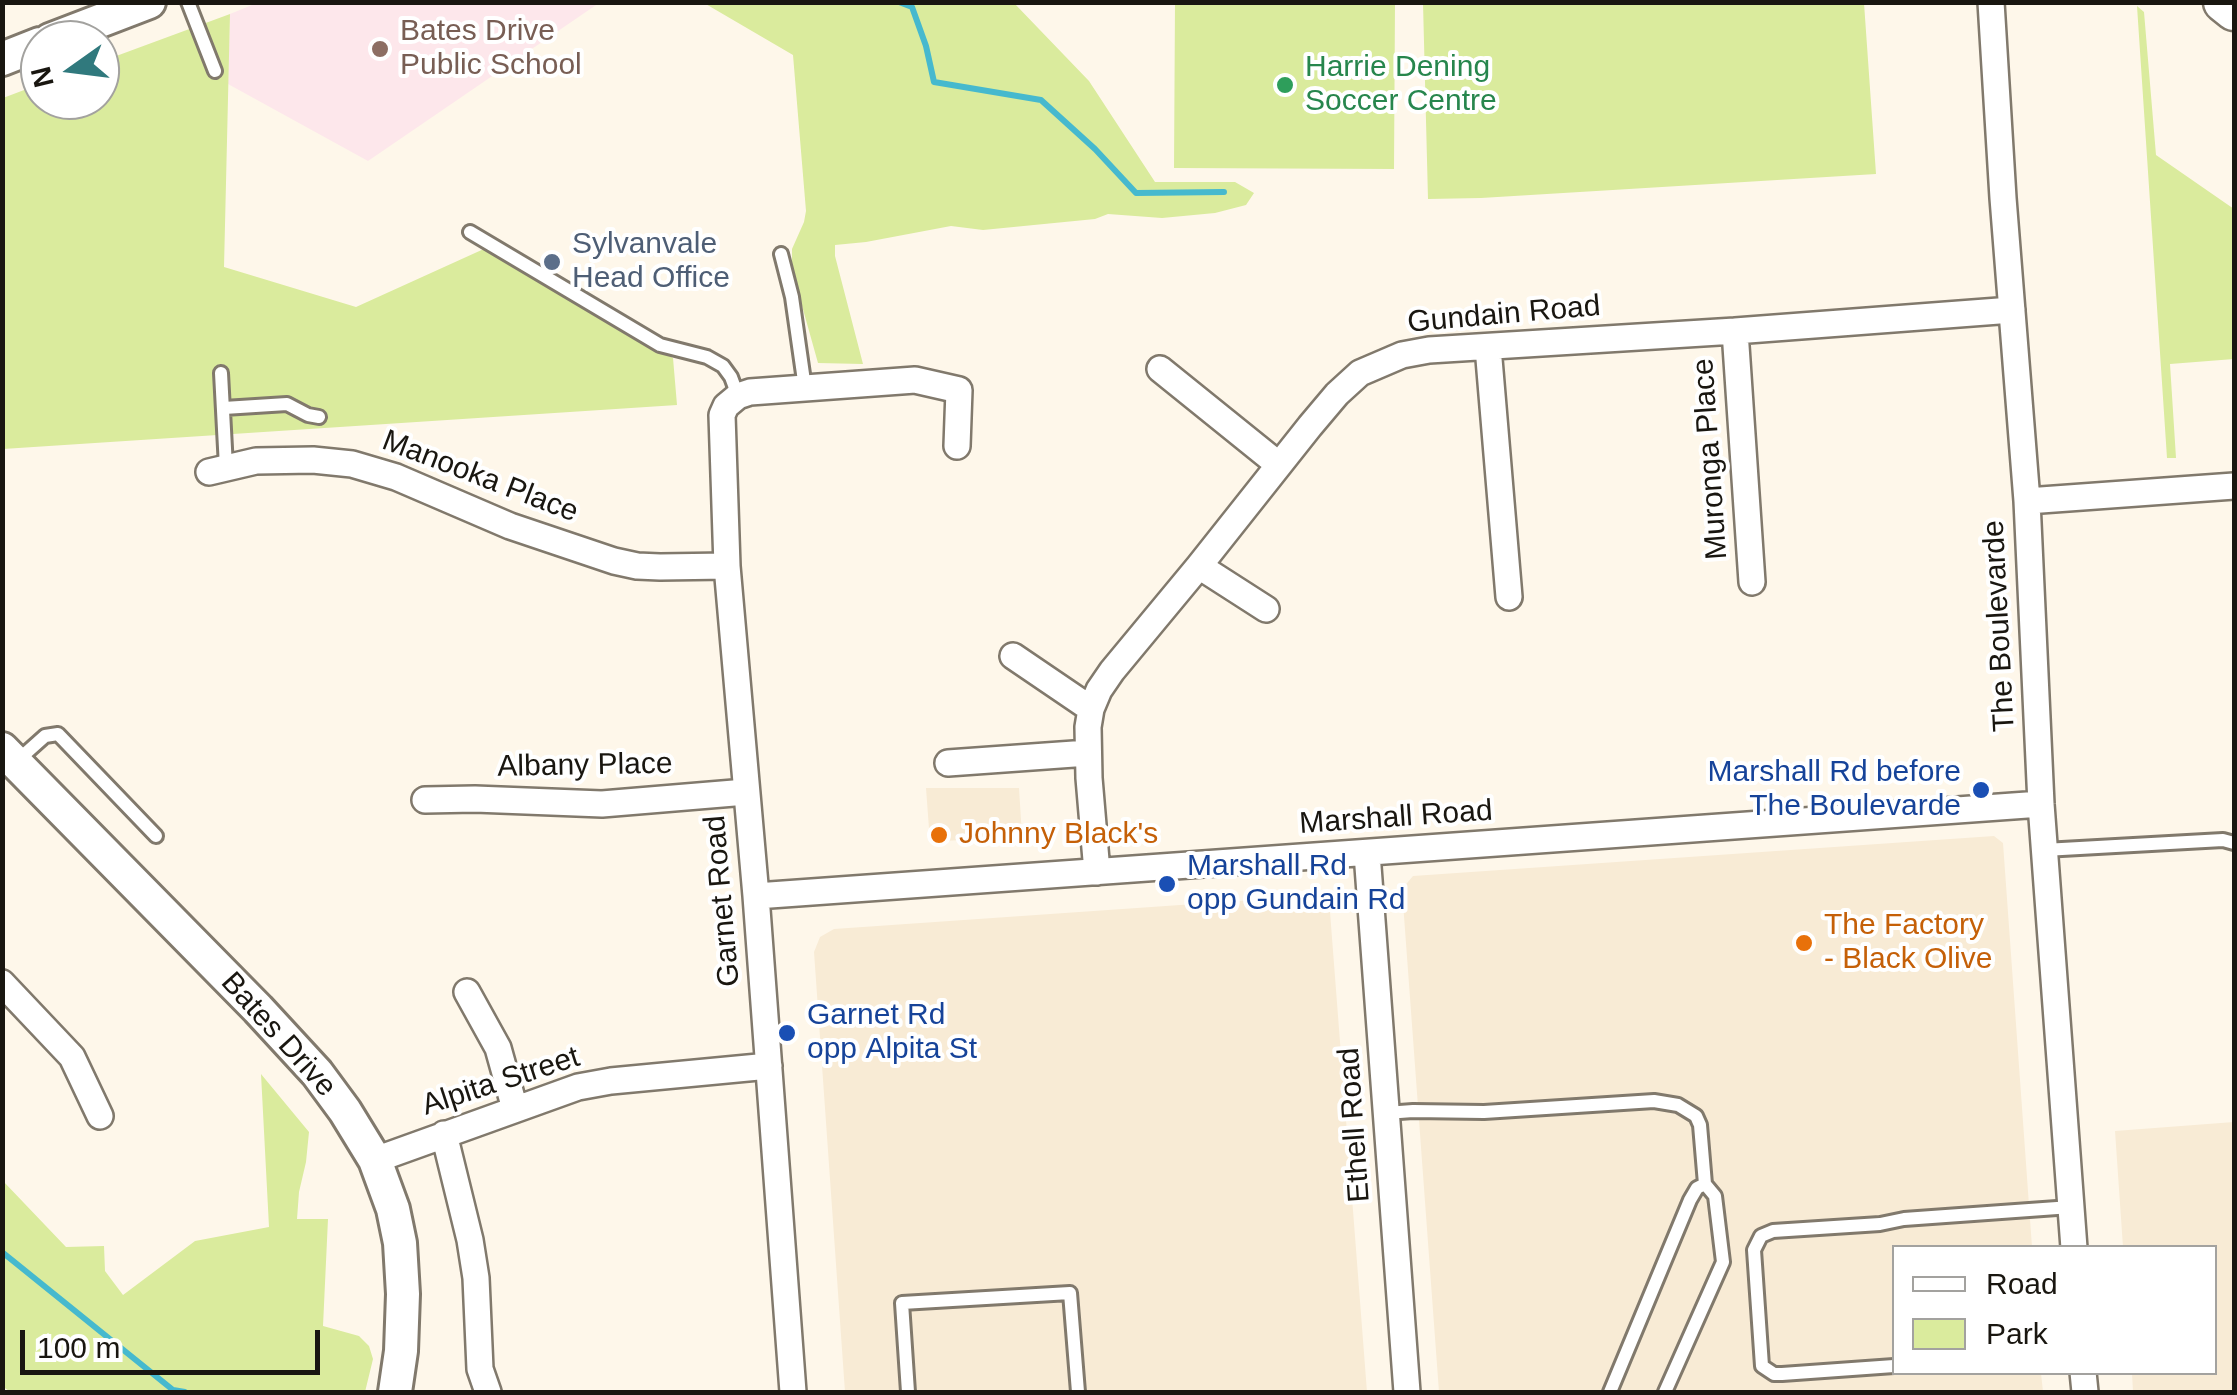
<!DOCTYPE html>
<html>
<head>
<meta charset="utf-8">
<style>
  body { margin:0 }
  #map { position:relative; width:2237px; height:1395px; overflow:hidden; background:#fef7ea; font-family:Arial,sans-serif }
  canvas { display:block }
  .frame { position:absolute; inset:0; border:5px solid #191610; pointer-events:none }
  .legend { position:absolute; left:1892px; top:1245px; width:325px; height:130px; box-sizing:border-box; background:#fff; border:2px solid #a3a29f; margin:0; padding:12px 18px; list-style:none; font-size:30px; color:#191610 }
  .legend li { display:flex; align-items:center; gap:20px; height:50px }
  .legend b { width:50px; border:2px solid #a3a29f }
  .north { position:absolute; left:20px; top:20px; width:100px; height:100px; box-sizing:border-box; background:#fff; border:2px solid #a3a29f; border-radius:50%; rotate:256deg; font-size:28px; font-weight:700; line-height:40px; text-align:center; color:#191610 }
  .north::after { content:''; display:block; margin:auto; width:35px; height:45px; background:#30797d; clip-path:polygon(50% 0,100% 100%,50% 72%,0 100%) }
  .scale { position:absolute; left:20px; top:1330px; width:300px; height:45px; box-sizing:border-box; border:5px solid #191610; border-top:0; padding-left:12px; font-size:30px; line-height:35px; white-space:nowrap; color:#191610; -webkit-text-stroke:8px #fff; paint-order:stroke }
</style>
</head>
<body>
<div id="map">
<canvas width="2237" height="1395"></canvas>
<div class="frame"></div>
<ul class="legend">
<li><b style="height:12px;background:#fff"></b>Road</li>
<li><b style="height:28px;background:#daeb9d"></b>Park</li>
</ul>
<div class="north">N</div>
<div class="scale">100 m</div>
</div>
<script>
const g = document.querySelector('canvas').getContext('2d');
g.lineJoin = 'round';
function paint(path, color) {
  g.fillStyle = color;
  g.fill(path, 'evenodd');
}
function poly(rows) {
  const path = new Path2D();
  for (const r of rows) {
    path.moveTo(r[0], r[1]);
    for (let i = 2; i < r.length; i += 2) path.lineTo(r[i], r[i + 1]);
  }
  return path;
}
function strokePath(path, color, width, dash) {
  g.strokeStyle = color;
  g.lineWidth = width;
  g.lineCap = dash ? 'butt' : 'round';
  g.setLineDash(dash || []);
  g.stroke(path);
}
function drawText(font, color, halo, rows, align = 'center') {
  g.font = font + ' Arial,sans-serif';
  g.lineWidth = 8;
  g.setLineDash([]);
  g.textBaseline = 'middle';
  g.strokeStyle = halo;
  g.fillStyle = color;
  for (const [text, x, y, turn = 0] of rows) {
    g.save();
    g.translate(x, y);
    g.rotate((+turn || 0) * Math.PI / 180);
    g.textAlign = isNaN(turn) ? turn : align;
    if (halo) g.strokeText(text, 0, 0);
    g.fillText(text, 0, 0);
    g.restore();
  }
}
paint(poly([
  [926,788,1019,788,1022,836,930,842],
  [1994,836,2003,843,2032,1247,1894,1248,1894,1372,2041,1373,2043,1392,1439,1392,1402,889,1413,876],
  [1310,896,1324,900,1330,912,1367,1392,845,1392,814,952,820,937,834,929],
  [2234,1122,2234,1392,2133,1392,2132,1373,2214,1372,2214,1248,2123,1247,2115,1131]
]), '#f8ebd5');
paint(poly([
  [257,3,599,3,368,161,228,84,230,14]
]), '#fde7eb');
paint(poly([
  [704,3,1014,3,1089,81,1155,182,1235,182,1254,193,1246,205,1215,213,1162,218,1108,214,1095,219,983,230,951,226,866,242,835,245,835,256,863,364,818,363,792,270,792,249,804,222,806,211,793,55],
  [1175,3,1395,3,1394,169,1174,168],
  [1423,3,1864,3,1876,174,1481,198,1428,199],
  [2137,6,2144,12,2156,155,2234,209,2234,359,2170,364,2176,458,2167,458],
  [230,14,224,267,356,307,486,248,673,358,677,405,3,449,3,98,40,84,40,100,100,100,100,62],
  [261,1074,309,1132,306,1162,299,1192,297,1219,328,1219,323,1326,359,1336,369,1346,373,1359,365,1392,11,1392,3,1387,3,1181,66,1247,104,1246,105,1271,123,1295,195,1241,269,1227]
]), '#daeb9d');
strokePath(poly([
  [899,2,912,7,926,46,934,82,1041,100,1095,149,1136,193,1224,192],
  [2,1252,173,1390,185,1392]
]), '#46b9ce', 6);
const service = poly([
  [188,2,215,71],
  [470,232,660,345,707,357,723,366,731,377,738,396],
  [781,254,792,297,805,388],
  [221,373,226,467],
  [224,408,287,404,308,415,319,417],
  [17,761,45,736,58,734,156,836],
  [2044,850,2223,840,2234,843],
  [1386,1113,1413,1111,1484,1112,1654,1101,1678,1105,1696,1116,1700,1125,1705,1184,1715,1196,1723,1262,1665,1392],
  [1894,1366,1782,1374,1774,1374,1762,1366,1754,1250,1761,1236,1773,1231,1880,1224,1904,1219,2071,1207],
  [908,1392,902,1303,1070,1293,1078,1392],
  [1610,1392,1690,1200,1697,1188,1705,1184]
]);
const minor = poly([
  [1991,2,2003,198,2027,501,2041,804,2074,1248],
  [1735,331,1752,582],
  [1488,347,1509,597],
  [1160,369,1279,465],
  [209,472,256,461,313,460,352,464,396,477,510,526,614,561,637,566,660,567,727,566],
  [2027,501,2234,486],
  [1199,566,1266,609],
  [1013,656,1091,709],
  [948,763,1088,753],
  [425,800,475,799,602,804,746,792],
  [1367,853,1407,1392],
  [1097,872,1089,778,1088,727,1091,709,1099,690,1112,671,1199,566,1310,426,1337,394,1360,373,1402,355,1429,350,1735,331,2012,310],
  [756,896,2041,804],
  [2,983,72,1057,100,1116],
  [467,992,498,1048,515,1109],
  [444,1134,470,1240,476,1278,480,1369,488,1392],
  [375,1160,578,1087,611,1081,769,1066],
  [2083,1372,2085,1392],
  [793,1392,756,896,727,566,722,415,726,406,738,396,750,392,915,380,959,390,957,446]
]);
const secondary = poly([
  [50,40,149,2],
  [2,59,40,44],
  [2,749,258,1009,317,1073,345,1111,375,1160,393,1209,400,1243,403,1294,401,1351,395,1392]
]);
const trunk = poly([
  [2224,2,2234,10]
]);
strokePath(service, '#81796c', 18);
strokePath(minor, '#81796c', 30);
strokePath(secondary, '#81796c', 38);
strokePath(trunk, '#81796c', 45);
strokePath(service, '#fff', 12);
strokePath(minor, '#fff', 25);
strokePath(secondary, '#fff', 32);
strokePath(trunk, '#fff', 40);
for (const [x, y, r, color] of [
  [380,49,10,"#8d6e63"],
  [1285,85,10,"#2e9e5b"],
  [552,262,10,"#5c6f8a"],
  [1981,790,10,"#1a4fb4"],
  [939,835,10,"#e8710a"],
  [1167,884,10,"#1a4fb4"],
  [1804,943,10,"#e8710a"],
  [787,1033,10,"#1a4fb4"]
]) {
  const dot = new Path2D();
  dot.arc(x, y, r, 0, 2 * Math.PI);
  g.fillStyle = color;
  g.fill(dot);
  strokePath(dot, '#fff', 4);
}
drawText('30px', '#785e54', '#fff', [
  ["Bates Drive",400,32],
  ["Public School",400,66]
], 'left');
drawText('30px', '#27864d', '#fff', [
  ["Harrie Dening",1305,68],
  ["Soccer Centre",1305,102]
], 'left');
drawText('30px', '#4e5e75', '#fff', [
  ["Sylvanvale",572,245],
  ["Head Office",572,279]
], 'left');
drawText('30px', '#191610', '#fff', [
  ["Gundain Road",1504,315,-5],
  ["Muronga Place",1711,459,-94],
  ["Manooka Place",480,477,21],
  ["The Boulevarde",2000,626,-93],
  ["Albany Place",585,766,-1],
  ["Marshall Road",1396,818,-4],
  ["Garnet Road",723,901,-95],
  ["Bates Drive",278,1035,48],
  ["Alpita Street",501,1082,-18],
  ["Ethell Road",1355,1125,-94]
]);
drawText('30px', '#164399', '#fff', [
  ["Marshall Rd before",1961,773,"right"],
  ["The Boulevarde",1961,807,"right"],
  ["Marshall Rd",1187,867],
  ["opp Gundain Rd",1187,901],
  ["Garnet Rd",807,1016],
  ["opp Alpita St",807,1050]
], 'left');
drawText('30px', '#c56008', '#fff', [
  ["Johnny Black's",959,835],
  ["The Factory",1824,926],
  ["- Black Olive",1824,960]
], 'left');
</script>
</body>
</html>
